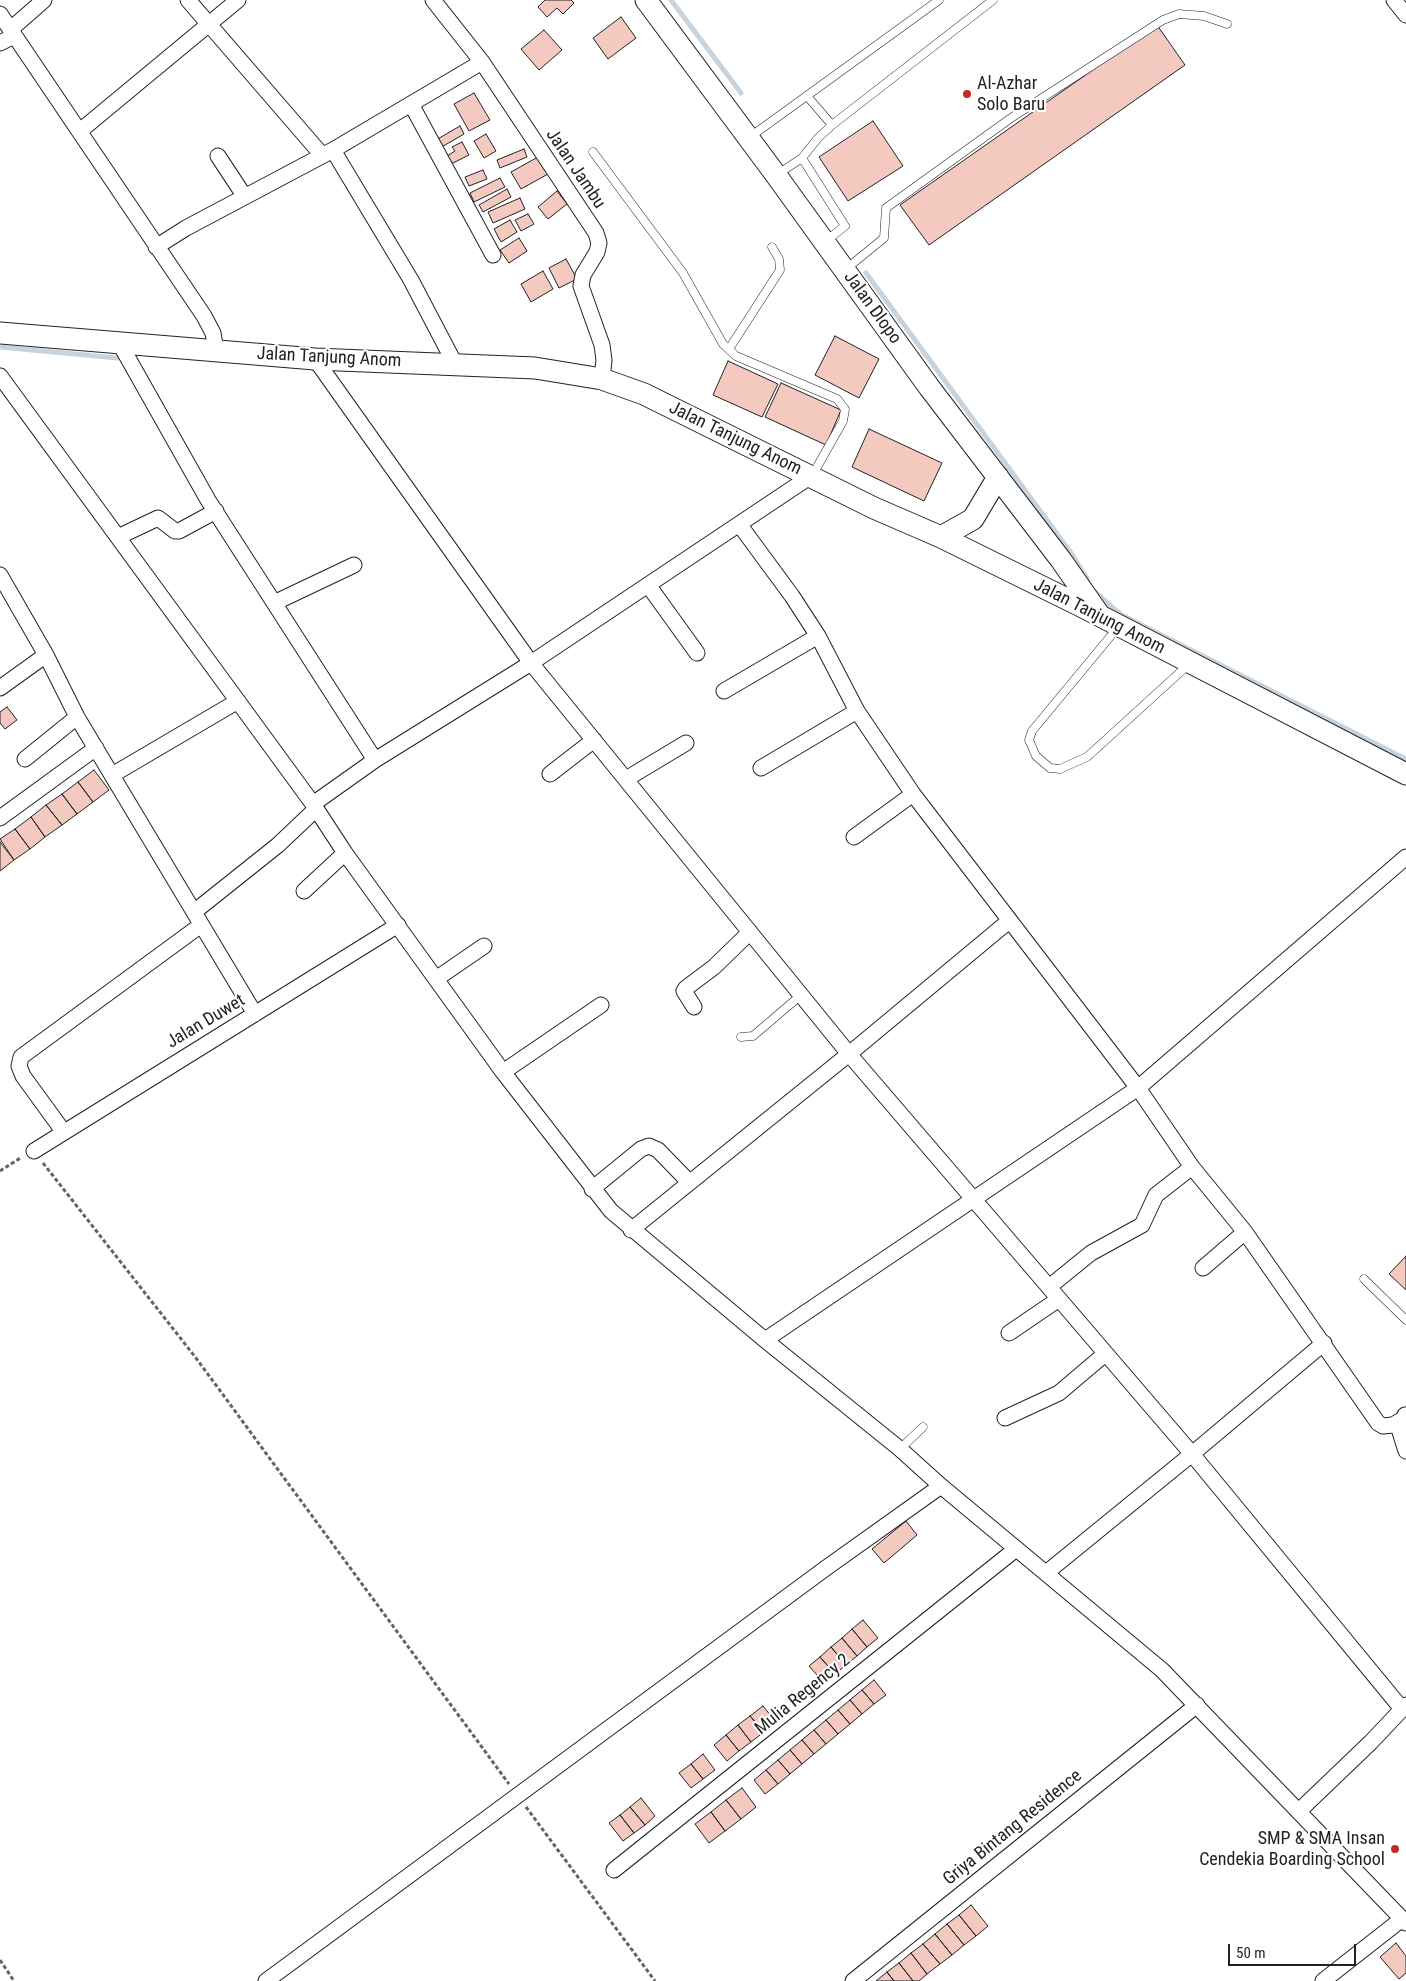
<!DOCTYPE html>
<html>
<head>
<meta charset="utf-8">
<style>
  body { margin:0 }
  #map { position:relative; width:1406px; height:1981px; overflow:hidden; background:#fff; font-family:"Roboto Condensed",sans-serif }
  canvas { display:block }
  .scale { position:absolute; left:1228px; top:1944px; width:128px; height:22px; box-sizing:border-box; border:2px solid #222; border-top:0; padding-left:6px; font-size:15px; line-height:18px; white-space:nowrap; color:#222; -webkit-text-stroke:4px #fff; paint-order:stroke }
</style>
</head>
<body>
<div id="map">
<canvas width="1406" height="1981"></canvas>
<div class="scale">50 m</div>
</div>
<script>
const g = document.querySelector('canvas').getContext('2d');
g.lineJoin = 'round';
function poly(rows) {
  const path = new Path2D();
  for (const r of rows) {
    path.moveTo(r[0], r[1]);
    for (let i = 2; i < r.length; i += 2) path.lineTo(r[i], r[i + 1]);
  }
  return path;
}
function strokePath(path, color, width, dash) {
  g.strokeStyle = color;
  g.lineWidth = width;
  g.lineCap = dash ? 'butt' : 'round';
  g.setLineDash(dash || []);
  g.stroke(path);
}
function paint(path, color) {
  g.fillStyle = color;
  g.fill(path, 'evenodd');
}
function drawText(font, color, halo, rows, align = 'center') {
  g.font = font + ' "Roboto Condensed",sans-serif';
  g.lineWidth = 4;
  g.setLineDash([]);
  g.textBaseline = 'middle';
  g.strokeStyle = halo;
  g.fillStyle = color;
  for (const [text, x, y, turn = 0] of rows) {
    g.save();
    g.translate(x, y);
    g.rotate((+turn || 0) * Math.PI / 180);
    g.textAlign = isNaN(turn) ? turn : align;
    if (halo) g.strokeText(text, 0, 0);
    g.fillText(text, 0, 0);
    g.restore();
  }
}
strokePath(poly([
  [671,0,741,93],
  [866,273,1071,553,1088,580],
  [0,347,117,358],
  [1095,592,1120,614,1406,759]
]), '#c7d3dd', 5);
const building = poly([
  [545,0,571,0,574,3,563,14,557,8,547,17,538,7,545,0],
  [621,17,636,38,608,59,593,38,621,17],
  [1157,25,1185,65,929,245,900,205,1157,25],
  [544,30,562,50,539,70,521,49,544,30],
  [474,93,490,120,469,131,454,104,474,93],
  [873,121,903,166,848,201,819,157,873,121],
  [460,126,464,134,440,148,436,140,460,126],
  [486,134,496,151,484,158,474,141,486,134],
  [462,142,469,155,451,164,447,156,455,151,452,147,462,142],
  [524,149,527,157,500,168,497,160,524,149],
  [538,157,548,174,521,189,511,172,538,157],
  [483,170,487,179,469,186,465,177,483,170],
  [500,178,505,187,474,202,470,193,500,178],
  [507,189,511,197,483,212,479,205,507,189],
  [557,191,567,204,548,219,538,207,557,191],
  [520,198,525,209,493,223,488,212,520,198],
  [528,214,534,224,521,231,515,220,528,214],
  [510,220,517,232,501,242,494,229,510,220],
  [519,238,527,251,509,263,500,250,519,238],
  [566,259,577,279,559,288,549,268,566,259],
  [543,271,553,289,531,302,521,284,543,271],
  [835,336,879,359,859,398,815,375,835,336],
  [728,361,778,384,762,417,713,395,728,361],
  [781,383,841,410,826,445,765,417,781,383],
  [869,429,942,463,924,501,852,467,869,429],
  [7,707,17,720,5,729,0,723,0,712,7,707],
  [94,770,109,790,93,802,78,782,94,770],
  [78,782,93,802,77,814,62,794,78,782],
  [62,794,77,814,62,825,46,805,62,794],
  [46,805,62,825,45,837,31,817,46,805],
  [31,817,45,837,30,849,15,829,31,817],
  [15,829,30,849,14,860,0,839,15,829],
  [0,842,14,860,0,871,0,842],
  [1406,1256,1406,1290,1389,1274,1406,1256],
  [906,1521,917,1535,884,1563,872,1549,906,1521],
  [863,1620,878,1638,867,1647,852,1629,863,1620],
  [852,1629,867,1647,857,1656,842,1638,852,1629],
  [842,1638,857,1656,846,1665,831,1647,842,1638],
  [831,1647,846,1665,835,1674,820,1657,831,1647],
  [820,1657,835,1674,824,1683,809,1666,820,1657],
  [874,1680,886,1695,874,1704,862,1690,874,1680],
  [862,1690,874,1704,862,1714,850,1700,862,1690],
  [850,1700,862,1714,850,1724,838,1710,850,1700],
  [763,1706,776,1722,764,1732,750,1716,763,1706],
  [838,1710,850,1724,838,1734,826,1720,838,1710],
  [750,1716,764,1732,751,1742,738,1725,750,1716],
  [826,1720,838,1734,826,1744,814,1730,826,1720],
  [738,1725,751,1742,739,1751,726,1735,738,1725],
  [814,1730,826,1744,814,1754,802,1740,814,1730],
  [726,1735,739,1751,727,1761,714,1745,726,1735],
  [802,1740,814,1754,802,1764,790,1750,802,1740],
  [790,1750,802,1764,790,1774,778,1760,790,1750],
  [703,1754,715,1770,703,1779,691,1764,703,1754],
  [778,1760,790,1774,778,1784,766,1770,778,1760],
  [691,1764,703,1779,691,1788,679,1773,691,1764],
  [766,1770,778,1784,765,1794,754,1780,766,1770],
  [742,1788,756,1807,741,1819,726,1800,742,1788],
  [641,1798,655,1816,645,1825,630,1807,641,1798],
  [726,1800,741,1819,725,1831,711,1812,726,1800],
  [630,1807,645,1825,634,1833,620,1815,630,1807],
  [711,1812,725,1831,709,1843,695,1824,711,1812],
  [620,1815,634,1833,623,1841,609,1823,620,1815],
  [971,1905,988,1926,976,1936,959,1915,971,1905],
  [959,1915,976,1936,964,1945,947,1924,959,1915],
  [947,1924,964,1945,952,1955,935,1934,947,1924],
  [935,1934,952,1955,940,1964,923,1944,935,1934],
  [1396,1943,1406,1956,1406,1973,1399,1979,1380,1957,1396,1943],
  [923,1944,940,1964,927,1974,911,1953,923,1944],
  [911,1953,927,1974,919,1981,913,1981,899,1963,911,1953],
  [899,1963,913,1981,894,1981,887,1972,899,1963],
  [887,1972,894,1981,876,1981,887,1972]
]);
paint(building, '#f3c9c0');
strokePath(building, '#222', 1);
const lane = poly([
  [807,96,832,125,993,0],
  [750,137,939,0],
  [593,152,683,273,723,344,736,356,837,399,845,409,843,421,812,476],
  [802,158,845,226,826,241],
  [778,174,802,158,818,138,832,125],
  [846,269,884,238,886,208,1011,118,1163,20,1179,14,1204,16,1227,24],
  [729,349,780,270,779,259,772,247],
  [1119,626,1032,731,1029,740,1036,756,1050,768,1060,769,1087,757,1188,665],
  [741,1037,753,1036,801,995],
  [1364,1279,1406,1320],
  [900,1449,923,1427]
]);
const street = poly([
  [188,0,322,155],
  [433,0,482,62,596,233,599,243,597,252,583,275,581,286,602,345,604,360,602,379],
  [1394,0,1406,15],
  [0,14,204,316,213,333,216,351],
  [11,29,44,0],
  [0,43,14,36],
  [411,104,493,255],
  [80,131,238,0],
  [333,150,411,280,455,364],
  [218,156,245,197],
  [156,247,186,228,333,150,482,62],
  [120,344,208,500,375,760],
  [315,359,531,663,849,1054,1192,1454,1402,1709],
  [0,376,313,804,345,853,503,1072,611,1211,765,1340,900,1449,941,1486,1162,1670,1406,1923],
  [739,524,792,596,818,636,857,711,913,794,1138,1088,1192,1167,1245,1232,1378,1423,1383,1426,1393,1425,1403,1419],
  [118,537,158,518,175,531,179,531,216,511],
  [0,575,46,655,77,717,255,1014],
  [648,585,697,653],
  [276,602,354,565],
  [0,688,46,655],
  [724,691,818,636],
  [25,759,77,717],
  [761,768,857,711],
  [550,774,594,740],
  [112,775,238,701],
  [626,779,686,743],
  [313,804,375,760,531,663,811,476],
  [0,818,96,748],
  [854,837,913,794],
  [304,891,345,853],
  [194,912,278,845,316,809],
  [436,979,484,946],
  [694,1007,684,991,686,988,714,967,750,932],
  [503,1072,601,1005],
  [63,1131,23,1076,19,1066,21,1057,201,925],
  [34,1151,398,925],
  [592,1189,641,1149,649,1146,658,1150,689,1182],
  [631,1230,849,1054,1009,921],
  [1203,1268,1245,1232],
  [1049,1287,1091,1253,1142,1225,1156,1195,1192,1167],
  [1009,1333,1059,1299],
  [765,1340,1138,1088,1406,857],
  [1405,1415,1400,1432,1406,1451],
  [1005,1418,1059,1393,1105,1354],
  [1046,1573,1192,1454,1324,1343],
  [1299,1811,1371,1742,1406,1705],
  [614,1870,1016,1549],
  [266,1981,826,1568,941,1486],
  [853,1981,1197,1705],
  [1323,1981,1402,1919]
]);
const secondary = poly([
  [646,0,776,175,929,387,1061,560,1098,613],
  [0,333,315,359,535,368,602,379,644,394,874,508,941,537,1081,606,1406,774],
  [941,537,973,519,998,477]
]);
strokePath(lane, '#222', 9);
strokePath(street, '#222', 17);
strokePath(secondary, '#222', 23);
strokePath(poly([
  [43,1163,196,1358,509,1784],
  [0,1171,22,1157],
  [526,1807,655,1981],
  [0,1960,14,1981]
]), '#646464', 3, [4, 2.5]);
strokePath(lane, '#fff', 8);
strokePath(street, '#fff', 15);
strokePath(secondary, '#fff', 21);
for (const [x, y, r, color] of [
  [967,94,5,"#c62828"],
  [1395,1849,5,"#c62828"]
]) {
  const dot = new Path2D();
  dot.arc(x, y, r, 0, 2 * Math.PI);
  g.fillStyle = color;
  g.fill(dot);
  strokePath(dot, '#fff', 2);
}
drawText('18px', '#222', '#fff', [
  ["Al-Azhar",977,84],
  ["Solo Baru",977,105],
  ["SMP & SMA Insan",1385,1839,"right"],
  ["Cendekia Boarding School",1385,1860,"right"]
], 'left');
drawText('18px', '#222', '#fff', [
  ["Jalan Jambu",575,169,56],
  ["Jalan Dlopo",872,308,54],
  ["Jalan Tanjung Anom",329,358,3],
  ["Jalan Tanjung Anom",735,439,26],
  ["Jalan Tanjung Anom",1099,617,27],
  ["Jalan Duwet",206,1022,-31],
  ["Mulia Regency 2",803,1695,-39],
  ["Griya Bintang Residence",1013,1828,-39]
]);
</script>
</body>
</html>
